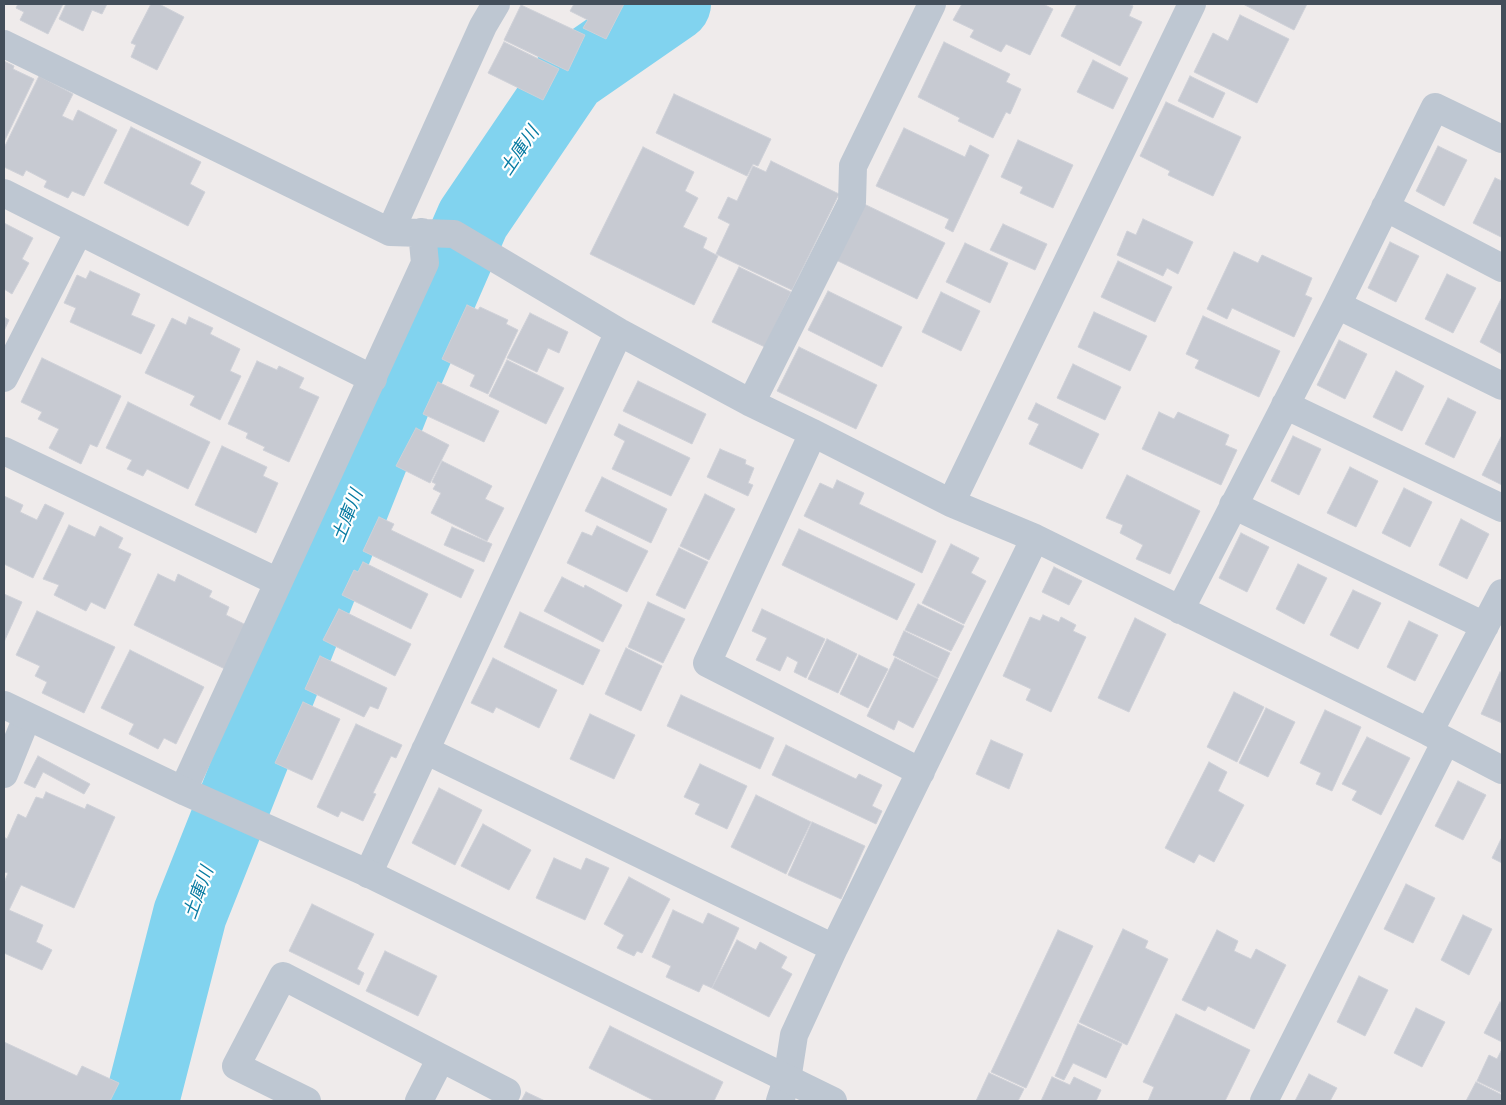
<!DOCTYPE html>
<html>
<head>
<meta charset="utf-8">
<style>
  body { margin:0 }
  #map { position:relative; width:1506px; height:1105px; overflow:hidden; background:#efebeb; font-family:Karla,sans-serif }
  canvas { display:block }
  .frame { position:absolute; inset:0; border:5px solid #434e5a; pointer-events:none }
</style>
</head>
<body>
<div id="map">
<canvas width="1506" height="1105"></canvas>
<div class="frame"></div>
</div>
<script>
const g = document.querySelector('canvas').getContext('2d');
g.lineJoin = 'round';
function poly(rows) {
  const path = new Path2D();
  for (const r of rows) {
    path.moveTo(r[0], r[1]);
    for (let i = 2; i < r.length; i += 2) path.lineTo(r[i], r[i + 1]);
  }
  return path;
}
function strokePath(path, color, width, dash) {
  g.strokeStyle = color;
  g.lineWidth = width;
  g.lineCap = dash ? 'butt' : 'round';
  g.setLineDash(dash || []);
  g.stroke(path);
}
function paint(path, color) {
  g.fillStyle = color;
  g.fill(path, 'evenodd');
}
function drawText(font, color, halo, rows, align = 'center') {
  g.font = font + ' Karla,"Noto Sans JP",sans-serif';
  g.lineWidth = 4.5;
  g.setLineDash([]);
  g.textBaseline = 'middle';
  g.strokeStyle = halo;
  g.fillStyle = color;
  for (const [text, x, y, turn = 0] of rows) {
    g.save();
    g.translate(x, y);
    g.rotate((+turn || 0) * Math.PI / 180);
    g.textAlign = isNaN(turn) ? turn : align;
    if (halo) g.strokeText(text, 0, 0);
    g.fillText(text, 0, 0);
    g.restore();
  }
}
strokePath(poly([
  [142,1101,190,914,396,396,473,219,570,76,674,4]
]), '#81d3ef', 74);
const building = poly([
  [18,4,63,4,48,34,20,20,24,12,16,8,18,4],
  [66,4,107,4,102,14,92,10,83,31,59,19,66,4],
  [151,4,159,4,184,17,157,70,131,57,136,45,131,43,151,4],
  [574,4,573,4,624,4,606,39,583,28,588,20,570,11,574,4],
  [962,4,1043,4,1053,9,1030,55,1006,44,1001,52,970,37,974,30,953,20,962,4],
  [1077,4,1128,4,1133,6,1129,16,1142,22,1120,66,1061,36,1077,4],
  [1243,4,1307,4,1294,30,1243,4],
  [521,5,585,35,568,71,504,40,521,5],
  [1240,15,1289,39,1257,103,1194,72,1213,33,1228,41,1240,15],
  [504,42,559,69,543,100,488,73,504,42],
  [944,42,1010,74,1006,82,1021,89,1010,114,1006,112,993,138,958,121,960,118,918,97,944,42],
  [1093,60,1128,78,1113,109,1077,92,1093,60],
  [4,61,14,66,13,69,34,79,4,142,4,61],
  [39,76,73,94,62,116,73,121,78,110,117,130,84,196,72,191,68,198,44,187,47,181,26,170,23,176,4,167,4,148,39,76],
  [1190,76,1225,93,1213,118,1178,101,1190,76],
  [674,94,771,139,758,166,753,164,747,176,656,133,674,94],
  [1166,102,1241,137,1213,196,1168,175,1170,171,1140,156,1166,102],
  [131,127,201,162,190,184,205,192,188,226,104,183,131,127],
  [904,128,965,157,970,145,989,155,953,232,945,228,949,219,876,186,904,128],
  [1018,140,1073,165,1053,208,1020,193,1023,187,1001,177,1018,140],
  [1438,146,1467,160,1444,206,1416,191,1438,146],
  [643,147,694,172,685,191,698,198,683,227,707,238,703,248,718,256,694,305,590,254,643,147],
  [771,161,839,194,792,290,716,254,730,224,718,218,728,197,737,201,753,166,766,172,771,161],
  [1495,178,1502,181,1501,237,1473,223,1495,178],
  [864,204,945,243,917,299,836,260,864,204],
  [1143,219,1193,242,1178,274,1167,268,1163,276,1117,255,1127,231,1136,235,1143,219],
  [4,223,33,238,22,259,29,263,12,294,4,289,4,223],
  [1003,224,1047,244,1035,270,990,250,1003,224],
  [1390,242,1419,256,1396,302,1368,288,1390,242],
  [965,243,1008,263,990,303,946,282,965,243],
  [1234,252,1258,263,1262,255,1312,278,1305,295,1312,298,1294,337,1232,308,1227,319,1207,309,1234,252],
  [1118,261,1172,287,1155,322,1101,297,1118,261],
  [739,267,791,292,765,347,712,322,739,267],
  [90,271,140,294,131,315,155,325,141,354,70,322,76,308,64,303,77,275,86,279,90,271],
  [1447,274,1476,288,1453,333,1425,319,1447,274],
  [828,291,902,327,882,367,808,330,828,291],
  [941,292,980,311,961,351,922,332,941,292],
  [1502,297,1502,354,1480,342,1502,297],
  [467,305,478,310,480,307,508,320,506,324,518,330,488,394,470,386,475,375,442,359,467,305],
  [1094,312,1147,336,1130,371,1078,347,1094,312],
  [530,313,568,332,559,353,548,348,537,372,507,358,530,313],
  [1203,316,1280,351,1259,397,1195,368,1199,360,1186,354,1203,316],
  [4,317,9,320,4,331,4,317],
  [189,317,213,328,210,334,240,349,230,371,241,376,220,420,190,405,195,396,145,373,172,318,186,325,189,317],
  [1339,340,1367,354,1345,399,1317,385,1339,340],
  [799,347,877,385,856,429,777,391,799,347],
  [42,358,121,396,97,447,90,444,81,464,49,448,59,429,38,419,42,412,21,402,42,358],
  [507,360,564,388,546,424,489,396,507,360],
  [257,361,277,370,279,366,304,378,299,388,319,397,289,462,263,450,265,447,246,438,248,433,228,424,257,361],
  [1073,364,1121,387,1105,420,1057,398,1073,364],
  [1396,371,1424,386,1402,431,1373,417,1396,371],
  [638,381,706,414,692,444,623,411,638,381],
  [438,382,499,411,484,442,423,414,438,382],
  [1448,398,1476,412,1454,458,1425,444,1448,398],
  [128,402,210,442,188,489,147,469,143,476,127,469,132,460,106,448,128,402],
  [1036,403,1099,434,1082,469,1029,444,1039,424,1028,419,1036,403],
  [1159,412,1174,419,1178,412,1229,435,1225,445,1237,450,1221,485,1142,449,1159,412],
  [619,424,690,458,671,496,612,469,625,441,614,435,619,424],
  [416,428,449,445,430,483,396,466,416,428],
  [1502,435,1502,485,1482,475,1502,435],
  [1293,436,1321,449,1299,495,1271,481,1293,436],
  [222,446,267,467,263,476,278,483,256,533,195,505,222,446],
  [720,449,746,460,745,464,754,468,748,483,753,485,748,496,707,477,720,449],
  [442,461,492,486,485,499,504,508,487,541,431,513,441,493,433,489,436,484,432,482,442,461],
  [1350,467,1378,481,1356,527,1327,513,1350,467],
  [1127,475,1200,511,1170,574,1136,559,1143,545,1120,533,1123,525,1106,518,1127,475],
  [602,477,667,509,651,543,585,511,602,477],
  [837,480,864,493,859,504,936,541,922,573,804,516,820,483,833,489,837,480],
  [1404,488,1432,502,1410,547,1382,533,1404,488],
  [705,494,735,509,709,560,680,546,705,494],
  [4,496,23,505,20,512,37,520,45,504,64,513,33,578,4,564,4,496],
  [379,517,394,524,391,530,474,570,461,598,363,551,379,517],
  [1461,519,1489,534,1467,579,1439,565,1461,519],
  [69,525,95,537,100,526,123,538,118,548,131,554,105,609,91,602,86,611,54,595,59,585,43,579,69,525],
  [597,526,648,551,627,592,567,563,582,532,592,536,597,526],
  [452,527,492,544,484,562,444,545,452,527],
  [799,529,915,584,897,620,782,565,799,529],
  [1241,533,1269,547,1247,592,1219,578,1241,533],
  [951,544,979,558,971,573,986,581,964,624,922,603,951,544],
  [679,548,708,562,685,609,656,595,679,548],
  [363,562,428,594,411,629,342,595,354,570,358,572,363,562],
  [1298,564,1327,578,1304,624,1276,609,1298,564],
  [1054,567,1082,581,1069,605,1042,592,1054,567],
  [158,574,175,582,178,574,212,591,209,597,229,607,226,615,246,625,225,669,134,625,158,574],
  [562,577,584,588,585,585,622,605,603,642,544,611,562,577],
  [1353,590,1381,603,1358,649,1330,635,1353,590],
  [4,594,22,602,4,642,4,594],
  [648,602,685,619,663,663,628,647,648,602],
  [918,604,964,626,951,651,905,630,918,604],
  [339,609,411,644,395,676,323,640,339,609],
  [762,609,825,639,806,678,794,672,798,662,787,656,780,671,756,660,767,638,752,631,762,609],
  [37,611,115,647,84,713,42,693,47,682,35,676,40,666,16,655,37,611],
  [520,612,600,650,583,685,504,647,520,612],
  [1043,615,1059,622,1061,617,1076,625,1073,631,1086,637,1051,712,1026,700,1031,689,1003,676,1030,617,1040,621,1043,615],
  [1135,618,1166,634,1129,712,1098,698,1135,618],
  [1409,621,1438,635,1415,681,1387,667,1409,621],
  [904,631,950,653,938,678,893,655,904,631],
  [827,639,857,654,838,693,808,679,827,639],
  [626,648,662,666,641,711,605,694,626,648],
  [130,650,204,687,176,744,164,738,158,749,129,734,134,724,101,708,130,650],
  [859,655,888,669,868,708,840,694,859,655],
  [320,656,387,688,378,709,370,706,364,717,305,689,320,656],
  [493,658,557,690,539,728,496,707,493,713,471,703,493,658],
  [895,658,938,679,913,728,898,720,894,730,867,716,895,658],
  [1500,672,1502,673,1502,723,1481,714,1500,672],
  [1234,692,1264,707,1237,762,1207,747,1234,692],
  [681,695,774,738,760,769,667,726,681,695],
  [303,702,340,719,312,780,275,763,303,702],
  [1266,708,1295,722,1268,777,1239,763,1266,708],
  [1325,710,1361,727,1332,791,1316,784,1321,773,1300,763,1325,710],
  [590,714,635,735,614,779,570,759,590,714],
  [356,724,402,745,396,758,391,756,373,793,376,794,363,821,341,811,338,817,317,807,356,724],
  [1367,737,1410,758,1381,815,1352,800,1357,791,1342,784,1367,737],
  [991,740,1023,754,1009,789,976,774,991,740],
  [786,745,856,779,859,774,882,785,872,806,882,811,876,824,772,775,786,745],
  [38,756,90,784,84,794,43,772,35,788,24,783,38,756],
  [1209,762,1227,772,1218,791,1244,805,1214,862,1199,854,1194,863,1165,848,1209,762],
  [700,764,747,786,727,829,695,814,700,804,684,797,700,764],
  [1458,781,1486,795,1463,840,1435,826,1458,781],
  [439,788,482,810,455,865,412,843,439,788],
  [46,792,85,809,87,804,115,817,74,908,21,885,9,910,43,925,36,942,52,950,42,970,4,953,4,883,8,873,4,872,4,837,7,839,18,814,26,818,36,797,43,799,46,792],
  [756,795,811,822,786,874,731,847,756,795],
  [812,822,865,846,841,899,788,875,812,822],
  [483,824,531,850,509,890,461,866,483,824],
  [1502,837,1502,863,1492,858,1502,837],
  [554,858,581,870,586,858,609,868,585,920,536,898,554,858],
  [629,877,670,899,642,953,637,951,634,956,617,948,624,935,604,924,629,877],
  [1406,884,1435,898,1413,943,1384,929,1406,884],
  [312,904,374,934,357,969,364,973,359,985,289,951,312,904],
  [673,910,703,924,708,913,739,928,712,988,703,984,699,992,666,977,671,966,652,957,673,910],
  [1463,915,1492,929,1469,975,1441,960,1463,915],
  [1123,929,1148,941,1145,948,1168,959,1127,1045,1079,1022,1123,929],
  [1058,930,1093,946,1026,1088,991,1072,1058,930],
  [1217,930,1238,941,1234,951,1251,959,1256,949,1286,965,1254,1029,1208,1006,1205,1011,1182,1000,1217,930],
  [737,940,756,950,760,942,787,957,781,968,792,974,769,1017,712,988,737,940],
  [385,951,437,976,418,1016,366,991,385,951],
  [1359,976,1388,990,1365,1036,1337,1022,1359,976],
  [1500,1002,1502,1003,1502,1042,1484,1033,1500,1002],
  [1416,1008,1445,1022,1422,1067,1394,1053,1416,1008],
  [1176,1014,1250,1050,1225,1101,1148,1101,1154,1087,1143,1082,1176,1014],
  [1078,1024,1122,1044,1106,1078,1073,1063,1064,1080,1055,1076,1078,1024],
  [610,1026,723,1082,714,1101,655,1101,589,1068,610,1026],
  [4,1042,77,1076,82,1066,119,1083,110,1101,4,1101,4,1042],
  [1501,1051,1502,1051,1502,1093,1477,1081,1489,1055,1497,1059,1501,1051],
  [989,1073,1024,1089,1018,1101,976,1101,989,1073],
  [1309,1074,1337,1088,1330,1101,1295,1101,1309,1074],
  [1052,1077,1070,1085,1074,1077,1101,1090,1096,1101,1041,1101,1052,1077],
  [1476,1082,1502,1095,1502,1101,1466,1101,1476,1082],
  [526,1092,545,1101,521,1101,526,1092]
]);
paint(building, '#c7cad2');
strokePath(building, '#cfd1d8', 1);
strokePath(poly([
  [4,44,390,232,454,234,619,332,751,403,813,433,951,503,1035,538,1429,732,1502,770],
  [4,193,373,379],
  [1385,207,1502,268],
  [390,232,483,26,496,4],
  [1337,305,1502,386],
  [4,378,79,231],
  [751,403,852,202,853,166,932,4],
  [1285,405,1502,508],
  [813,433,707,663,921,772],
  [4,451,278,582],
  [951,503,1192,4],
  [1233,505,1485,626],
  [1180,610,1337,305,1435,107,1502,139],
  [1429,732,1502,593],
  [425,750,834,948],
  [4,774,27,717],
  [183,790,425,263,422,232],
  [368,874,619,332],
  [307,1101,236,1066,283,976,507,1092],
  [419,1101,441,1058],
  [780,1101,787,1080,794,1035,834,948,1035,538],
  [1264,1101,1446,741]
]), '#bec7d2', 28);
strokePath(poly([
  [4,705,186,792,365,872,833,1101]
]), '#bec7d2', 28);
drawText('italic 18px', '#077ba2', '#fff', [
  ["土庫川",520,151,-56],
  ["土庫川",348,516,-68],
  ["土庫川",199,893,-70]
]);
</script>
</body>
</html>
